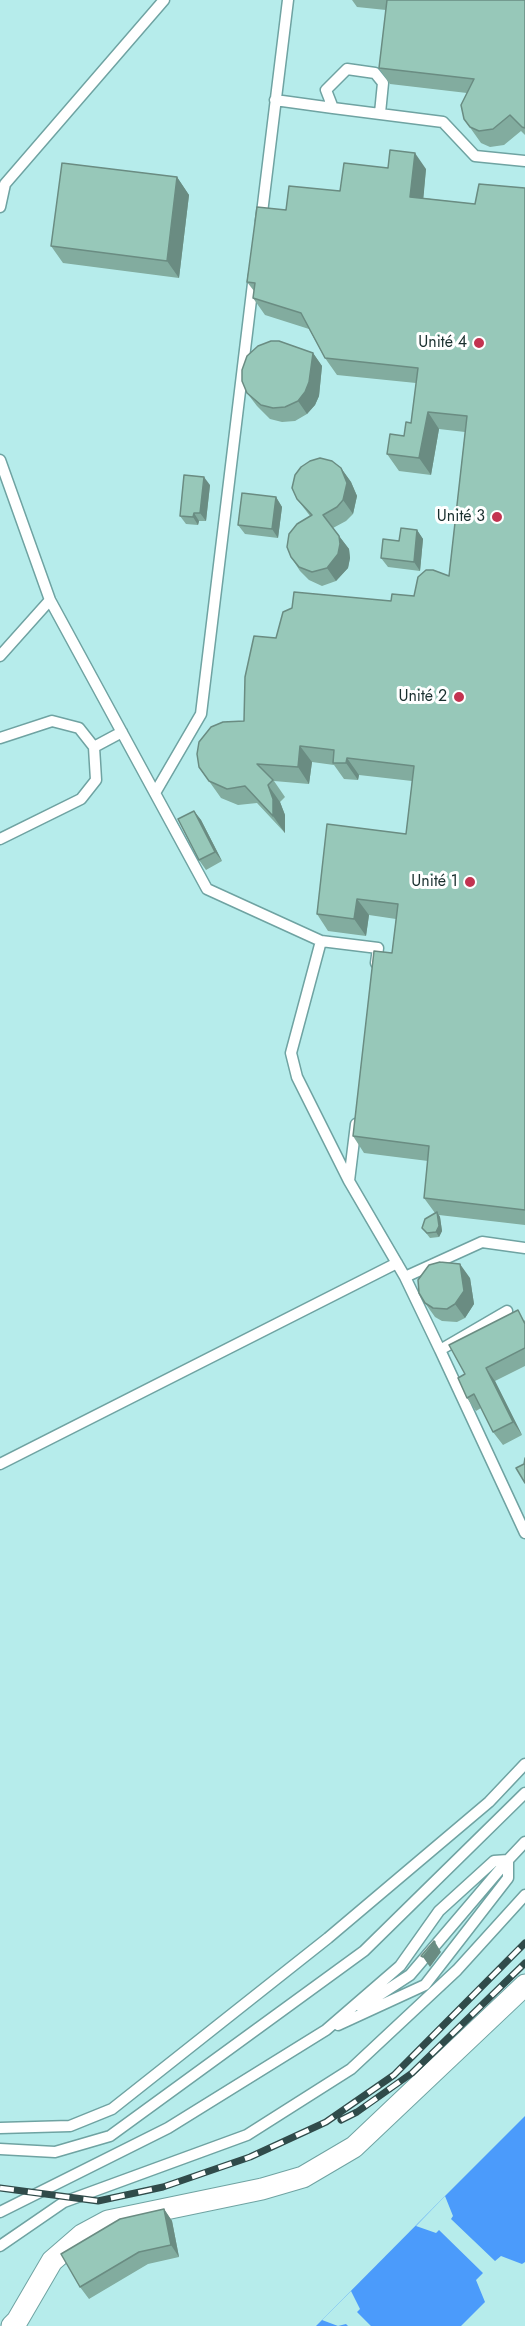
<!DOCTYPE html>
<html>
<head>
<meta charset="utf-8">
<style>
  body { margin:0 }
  canvas { display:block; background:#b6eceb }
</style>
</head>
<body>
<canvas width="525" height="2326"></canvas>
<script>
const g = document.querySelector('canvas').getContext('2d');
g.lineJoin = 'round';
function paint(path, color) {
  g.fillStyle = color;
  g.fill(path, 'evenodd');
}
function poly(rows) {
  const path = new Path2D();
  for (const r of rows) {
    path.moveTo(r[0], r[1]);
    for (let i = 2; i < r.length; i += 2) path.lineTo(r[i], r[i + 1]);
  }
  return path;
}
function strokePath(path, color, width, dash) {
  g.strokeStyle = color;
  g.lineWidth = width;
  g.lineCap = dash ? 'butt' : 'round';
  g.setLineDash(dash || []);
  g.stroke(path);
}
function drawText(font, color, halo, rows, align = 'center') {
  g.font = font + ' Jost,sans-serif';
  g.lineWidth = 6;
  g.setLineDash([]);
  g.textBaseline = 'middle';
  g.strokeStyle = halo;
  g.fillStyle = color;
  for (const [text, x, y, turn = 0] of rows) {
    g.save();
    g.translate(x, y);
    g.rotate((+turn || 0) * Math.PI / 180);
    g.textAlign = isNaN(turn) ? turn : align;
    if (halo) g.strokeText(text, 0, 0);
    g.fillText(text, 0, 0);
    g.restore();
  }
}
paint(poly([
  [525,2116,525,2326,316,2326,445,2196]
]), '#4b9bfb');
paint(poly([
  [445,2196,453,2216,451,2219,495,2261,501,2256,522,2264,525,2262,525,2326,461,2326,485,2302,476,2280,483,2273,439,2230,436,2233,416,2226],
  [351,2291,360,2309,357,2312,371,2326,348,2326,346,2324,338,2326,322,2320]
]), '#b6eceb');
const lane = poly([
  [275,100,333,108],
  [380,113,383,83,375,73,347,69,326,90,333,108,443,122,475,156,525,161],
  [0,207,5,184,164,0],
  [261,221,288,0],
  [0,460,50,600,207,889,321,941,378,948,376,963],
  [0,656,50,600],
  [0,738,52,721,79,728,94,747,96,780,81,799,0,839],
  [94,747,122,732],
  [155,793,201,714,254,275],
  [321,941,291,1053,297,1077,349,1181],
  [356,1124,349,1181,405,1277,482,1242,525,1248],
  [405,1277,440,1350,507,1311],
  [440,1350,525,1533],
  [0,1464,397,1263],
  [361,2007,410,1975,508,1860],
  [338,2025,425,1985,508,1878,508,1860],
  [0,2128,70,2126,112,2109,328,1938,489,1802,525,1764],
  [0,2149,55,2152,110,2136,364,1951,525,1793],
  [0,2212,168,2128,326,2030,400,1966,439,1911,494,1861,508,1860,525,1842],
  [0,2246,64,2202,247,2135,351,2069,457,1970,525,1895]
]);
const street = poly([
  [12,2326,17,2321,52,2261,82,2235,108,2221,262,2189,303,2177,354,2147,525,1985]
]);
strokePath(lane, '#6fa3a2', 13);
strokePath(street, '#6fa3a2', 23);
strokePath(lane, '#fff', 10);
strokePath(street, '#fff', 21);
const rail = poly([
  [341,2120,357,2112,412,2073,525,1963],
  [0,2188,98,2201,163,2187,250,2157,326,2122,394,2075,525,1943]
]);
strokePath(rail, '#304b4a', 7);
strokePath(rail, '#fff', 4.5, [14]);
paint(poly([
  [352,0,525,0,525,135,521,131,504,145,490,147,481,143,464,119,467,93,390,84,379,68,386,10,357,7],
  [388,168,426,169,423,198,475,204,525,188,525,1225,439,1215,440,1217,442,1231,439,1237,430,1238,422,1228,435,1213,424,1198,428,1161,364,1153,353,1136,392,953,396,919,369,915,366,936,328,931,317,914,406,834,412,781,359,775,358,780,344,779,334,765,312,762,309,784,274,781,285,797,280,802,285,815,285,833,257,803,238,805,221,798,199,767,244,721,276,638,391,601,414,596,449,576,465,432,439,429,431,475,399,471,387,454,404,436,411,423,416,383,337,375,325,358,309,329,265,315,253,298,254,291,247,282,286,210,340,191],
  [177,177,189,195,179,278,63,263,51,246],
  [313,353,322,366,319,396,315,405,307,414,295,421,282,422,270,419,257,406,247,393],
  [341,468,351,482,357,496,353,514,346,521,333,528,349,549,350,558,348,568,336,581,322,586,309,580,300,571,291,557,310,516,297,499],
  [210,485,206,521,199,521,198,525,186,524,180,516],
  [276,497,282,507,278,538,245,534,238,525],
  [417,530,423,539,420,571,388,567,381,558,399,541],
  [194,811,201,820,222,861,206,870,199,860],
  [470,1278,474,1304,465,1318,457,1322,442,1321,435,1317,425,1303],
  [525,1320,525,1366,495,1381,522,1435,503,1445,493,1432,481,1408,476,1411,467,1398,465,1374],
  [164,2209,172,2221,179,2257,148,2264,89,2299,80,2287]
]), '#82ac9f');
paint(poly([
  [415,153,426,169,422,214,410,197],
  [177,177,189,195,179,278,167,261],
  [313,353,322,366,319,396,315,405,307,414,298,401],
  [428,412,439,429,431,475,419,458],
  [341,468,351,482,357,496,353,514,343,500],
  [204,477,210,485,206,521,200,513],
  [276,497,282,507,278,538,272,529],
  [194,513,199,521,198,525,193,517],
  [417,530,423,539,420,571,414,562],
  [339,536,349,549,350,558,348,568,336,581,327,568],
  [300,746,312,762,309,784,298,767],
  [347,758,359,775,358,780,346,763],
  [268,785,280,802,285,815,285,833,273,816],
  [194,811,201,820,222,861,215,852],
  [357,899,369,915,366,936,354,919],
  [437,1212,440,1217,442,1231,439,1237,436,1232],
  [460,1264,470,1278,474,1304,465,1318,455,1304],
  [486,1368,495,1381,522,1435,513,1422],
  [435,1942,441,1952,430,1967,423,1957],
  [164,2209,172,2221,179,2257,171,2245]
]), '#6a8c82');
const building = poly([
  [387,0,525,0,525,128,522,127,510,115,493,129,479,131,470,127,464,119,461,105,474,79,379,68,387,0],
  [390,150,415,153,410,197,475,204,479,184,525,188,525,1210,424,1198,429,1146,353,1136,374,951,392,953,398,904,357,899,354,919,317,914,327,824,406,834,414,766,347,758,346,763,333,763,334,750,300,746,298,767,257,764,273,780,268,785,273,799,273,816,245,786,227,789,209,781,199,767,197,754,199,742,211,727,223,722,244,721,245,677,254,636,276,638,283,612,292,608,294,592,391,601,392,594,414,596,418,577,426,570,433,570,449,576,467,416,428,412,419,458,387,454,390,434,404,436,406,422,411,423,418,368,325,358,301,313,253,298,255,283,247,282,257,207,286,210,289,186,340,191,344,163,388,168,390,150],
  [62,163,177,177,167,261,51,246,62,163],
  [271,341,279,341,313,353,309,382,305,392,298,401,285,407,273,408,261,405,247,393,242,381,242,370,247,356,258,346,271,341],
  [320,458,332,461,341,468,347,483,343,500,337,507,323,515,339,536,340,544,338,554,327,568,312,572,299,567,291,557,287,547,289,534,297,524,312,515,297,499,292,488,295,475,301,467,310,461,320,458],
  [184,475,204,477,200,513,194,513,193,517,180,516,184,475],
  [242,493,276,497,272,529,238,525,242,493],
  [401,528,417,530,414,562,381,558,383,539,399,541,401,528],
  [194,811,215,852,199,860,178,819,194,811],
  [437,1212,439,1226,436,1232,427,1233,422,1228,425,1219,437,1212],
  [440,1262,460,1264,464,1291,455,1304,447,1309,433,1308,425,1303,419,1293,418,1280,429,1265,440,1262],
  [518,1310,525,1324,525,1348,486,1368,513,1422,493,1432,474,1394,467,1398,458,1378,465,1374,449,1345,518,1310],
  [525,1458,525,1483,516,1468,524,1464,525,1458],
  [434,1941,435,1942,423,1957,421,1956,434,1941],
  [164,2209,171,2245,139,2252,80,2287,61,2254,120,2219,164,2209]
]);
paint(building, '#97c8b9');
strokePath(building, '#6a8c82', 1.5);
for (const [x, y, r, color] of [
  [479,343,6,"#c33350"],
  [497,517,6,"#c33350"],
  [459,697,6,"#c33350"],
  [470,882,6,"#c33350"]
]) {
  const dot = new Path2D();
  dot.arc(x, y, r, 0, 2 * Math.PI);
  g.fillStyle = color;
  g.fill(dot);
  strokePath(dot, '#fff', 2);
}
drawText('16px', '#192f2e', '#fff', [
  ["Unité 4",467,343],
  ["Unité 3",485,517],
  ["Unité 2",447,697],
  ["Unité 1",458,882]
], 'right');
</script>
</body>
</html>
